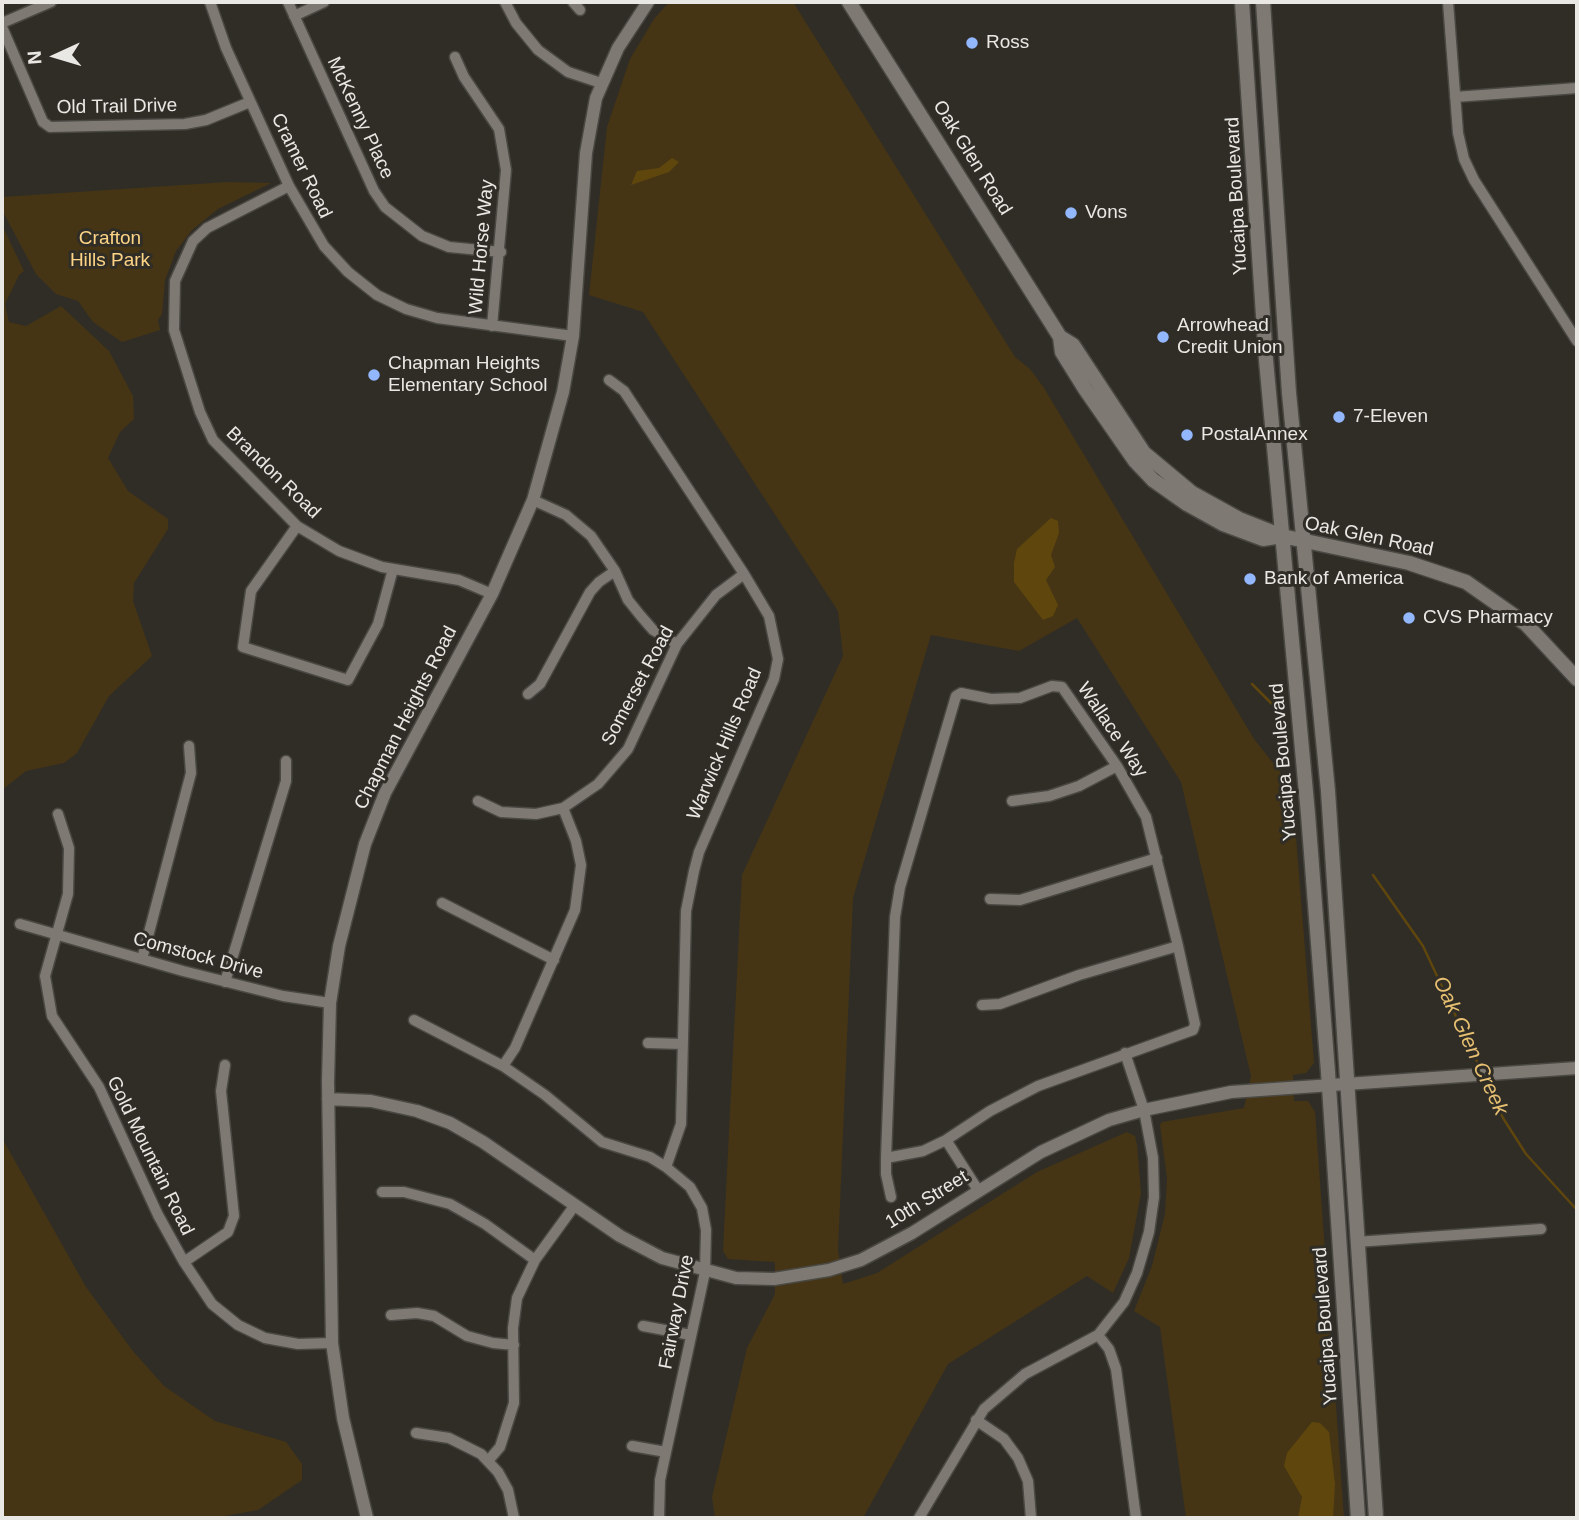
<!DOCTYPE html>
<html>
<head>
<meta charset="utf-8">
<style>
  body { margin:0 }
  #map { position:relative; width:1579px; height:1520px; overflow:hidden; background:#302d27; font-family:Arial,sans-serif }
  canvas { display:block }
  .frame { position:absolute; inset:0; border:4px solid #eae8e4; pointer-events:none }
  .north { position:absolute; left:21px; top:21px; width:70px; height:70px; -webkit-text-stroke:5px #302d27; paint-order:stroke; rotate:266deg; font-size:19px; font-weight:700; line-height:28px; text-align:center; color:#eae8e4 }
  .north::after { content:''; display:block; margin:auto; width:24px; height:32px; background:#eae8e4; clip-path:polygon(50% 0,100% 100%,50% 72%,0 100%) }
</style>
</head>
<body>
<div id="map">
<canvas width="1579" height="1520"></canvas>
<div class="frame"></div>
<div class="north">N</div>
</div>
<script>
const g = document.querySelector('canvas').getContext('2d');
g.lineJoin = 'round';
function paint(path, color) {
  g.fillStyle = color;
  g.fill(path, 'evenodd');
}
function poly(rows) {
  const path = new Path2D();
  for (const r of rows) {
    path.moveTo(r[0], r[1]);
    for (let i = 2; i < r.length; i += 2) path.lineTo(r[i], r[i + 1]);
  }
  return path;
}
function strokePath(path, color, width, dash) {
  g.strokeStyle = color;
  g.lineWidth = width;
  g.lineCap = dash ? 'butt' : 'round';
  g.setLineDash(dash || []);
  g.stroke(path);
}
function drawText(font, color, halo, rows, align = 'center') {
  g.font = font + ' Arial,sans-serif';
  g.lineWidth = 6;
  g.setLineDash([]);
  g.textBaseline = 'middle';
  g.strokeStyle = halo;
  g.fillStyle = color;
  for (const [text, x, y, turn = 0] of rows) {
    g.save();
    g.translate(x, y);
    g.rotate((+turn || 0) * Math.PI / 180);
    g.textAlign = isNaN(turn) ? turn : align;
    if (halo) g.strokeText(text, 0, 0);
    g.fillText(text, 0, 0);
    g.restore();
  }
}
paint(poly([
  [669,2,793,2,1015,357,1030,369,1044,388,1254,739,1292,787,1314,1063,1306,1073,1293,1075,1294,1101,1308,1101,1315,1112,1344,1518,1186,1518,1160,1327,1134,1311,1152,1266,1165,1214,1167,1178,1160,1125,1162,1122,1244,1108,1251,1076,1181,782,1077,618,1019,651,931,635,853,898,838,1250,843,1284,877,1273,1037,1172,1127,1132,1135,1136,1137,1145,1141,1193,1129,1258,1113,1293,1087,1276,948,1364,863,1518,715,1518,712,1497,747,1348,775,1294,775,1262,728,1259,723,1251,742,875,843,656,838,611,643,312,589,295,607,127,630,59,654,19],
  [228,182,271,183,218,209,192,230,176,251,165,280,162,314,158,320,160,330,122,342,93,322,78,301,56,294,36,274,2,210,2,197],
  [2,225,24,271,19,275,5,304,9,322,26,326,61,306,109,351,133,396,134,419,120,432,108,458,128,491,168,519,168,529,134,583,133,601,152,656,109,696,77,753,64,763,26,771,2,790],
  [2,1138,86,1287,132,1350,164,1386,215,1421,286,1442,302,1464,302,1480,258,1510,213,1518,2,1518]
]), '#453514');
paint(poly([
  [672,158,679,162,669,172,631,185,637,171,659,168],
  [1051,518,1058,521,1059,533,1051,555,1055,567,1046,580,1058,605,1053,616,1043,620,1014,582,1014,563,1017,549],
  [1312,1422,1320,1423,1329,1432,1335,1484,1333,1518,1298,1518,1302,1497,1284,1466,1287,1453]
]), '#5f460d');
strokePath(poly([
  [1252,684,1278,710,1283,720,1285,728,1279,745],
  [1373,875,1423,946,1481,1070],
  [1485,1080,1503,1118,1526,1154,1577,1210]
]), '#5f460d', 2.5);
const minor = poly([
  [210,2,226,48,289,186,324,246,348,272,377,295,406,309,437,318,573,336],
  [288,2,374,191,385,207,422,236,449,247,501,252],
  [505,2,516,23,538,50,568,72,601,83],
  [573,2,580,10],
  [1448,2,1458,133,1464,159,1474,180,1577,341],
  [294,16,324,2],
  [2,23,51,2],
  [2,27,43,122,50,127,185,124,206,120,250,102],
  [455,57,464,77,499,129,506,170,492,326],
  [1455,97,1577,88],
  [289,186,207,228,193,241,175,281,174,330,200,412,213,440,297,526,339,551,382,567,459,580,492,594],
  [609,380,624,391,744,574,769,616,778,659,774,679,699,852,694,871,686,911,681,1124,666,1167],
  [533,500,566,515,591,536,615,571,628,600,640,615,653,630,677,644],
  [297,526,251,591,243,647,348,680,378,624,393,569],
  [528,694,540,684,590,592,599,582,615,571],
  [478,801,501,812,536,814,563,808,598,784,628,749,677,644,716,595,744,574],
  [1012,801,1049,796,1079,786,1117,766],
  [58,814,69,848,68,894,45,976,52,1016,99,1087,158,1215,184,1262,212,1304,238,1325,265,1338,298,1344,332,1343],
  [990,899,1020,900,1157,858],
  [442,903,554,960],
  [20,924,183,971,283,996,330,1003],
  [142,959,191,773,189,746],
  [225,982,286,781,286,761],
  [982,1005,1000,1004,1079,975,1178,946],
  [414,1020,503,1066,545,1095,602,1142,650,1157,666,1167,690,1187,702,1208,706,1230,705,1272,660,1480,659,1518],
  [648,1043,683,1044],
  [503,1066,515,1048,575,910,581,865,576,841,563,808],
  [946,1140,978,1190],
  [886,1158,923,1151,946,1140,990,1111,1038,1086,1193,1030,1195,1024,1178,946,1146,817,1117,766,1062,687,1052,686,1020,698,991,699,961,693,956,696,900,887,895,917,886,1158,886,1174,891,1197],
  [382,1192,404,1192,450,1204,485,1224,535,1260],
  [1356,1242,1541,1229],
  [184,1262,228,1232,234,1216,221,1091,225,1065],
  [391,1315,417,1313,434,1316,467,1336,493,1343,514,1345],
  [643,1326,691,1335],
  [1098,1335,1109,1349,1116,1369,1136,1518],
  [976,1420,1004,1439,1018,1458,1028,1481,1031,1518],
  [416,1433,449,1438,481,1454,498,1472,508,1490,514,1518],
  [632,1446,666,1452],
  [488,1461,500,1447,514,1403,513,1328,517,1298,535,1260,575,1205],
  [919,1518,984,1409,1025,1374,1098,1335,1124,1302,1137,1273,1149,1232,1154,1197,1153,1158,1144,1110,1125,1053]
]);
const tertiary = poly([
  [328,1099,371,1101,417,1111,450,1123,483,1142,620,1236,662,1258,736,1278,774,1279,829,1270,861,1260,912,1233,1041,1152,1109,1120,1144,1110,1231,1092,1577,1068],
  [367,1518,343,1418,332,1343,328,1082,330,1003,339,946,365,844,385,793,492,594,533,500,563,392,573,336,586,153,596,98,618,48,648,2]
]);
const secondary = poly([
  [849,2,1060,337,1062,352,1085,389,1135,461,1153,480,1187,504,1223,524,1263,539,1282,536],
  [1242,2,1266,360,1308,814,1328,1072,1358,1518],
  [1263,2,1289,393,1328,791,1376,1518],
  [1060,337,1073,345,1144,453,1192,493,1239,519,1282,536,1409,563,1466,582,1526,624,1577,679]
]);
strokePath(minor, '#4a4843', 13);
strokePath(tertiary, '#4a4843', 15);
strokePath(secondary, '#4a4843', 17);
strokePath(minor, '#7e7a73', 10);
strokePath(tertiary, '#7e7a73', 12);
strokePath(secondary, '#7e7a73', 14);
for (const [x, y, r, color] of [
  [972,43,7,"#93b7fd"],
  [1071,213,7,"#93b7fd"],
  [1163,337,7,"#93b7fd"],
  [374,375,7,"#93b7fd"],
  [1339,417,7,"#93b7fd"],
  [1187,435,7,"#93b7fd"],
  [1250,579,7,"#93b7fd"],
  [1409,618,7,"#93b7fd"]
]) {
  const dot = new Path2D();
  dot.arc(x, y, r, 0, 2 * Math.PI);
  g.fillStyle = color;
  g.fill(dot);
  strokePath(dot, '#302d27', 2.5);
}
drawText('19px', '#eae8e4', '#302d27', [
  ["Ross",986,43],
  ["Vons",1085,213],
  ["Arrowhead",1177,326],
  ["Credit Union",1177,348],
  ["Chapman Heights",388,364],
  ["Elementary School",388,386],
  ["7-Eleven",1353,417],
  ["PostalAnnex",1201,435],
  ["Bank of America",1264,579],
  ["CVS Pharmacy",1423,618]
], 'left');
drawText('19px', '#eae8e4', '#302d27', [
  ["Old Trail Drive",117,107,-1],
  ["McKenny Place",360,118,65],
  ["Oak Glen Road",972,158,58],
  ["Cramer Road",301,166,64],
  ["Yucaipa Boulevard",1237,196,-93],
  ["Wild Horse Way",482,247,-85],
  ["Brandon Road",273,473,44],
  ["Oak Glen Road",1369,537,12],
  ["Somerset Road",638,686,-62],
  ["Chapman Heights Road",406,718,-63],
  ["Wallace Way",1112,730,56],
  ["Warwick Hills Road",725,744,-67],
  ["Yucaipa Boulevard",1284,762,-95],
  ["Comstock Drive",198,956,15],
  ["Gold Mountain Road",150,1156,64],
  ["10th Street",927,1200,-32],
  ["Fairway Drive",677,1312,-79],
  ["Yucaipa Boulevard",1326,1326,-94]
]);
drawText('19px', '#fdd485', '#302d27', [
  ["Crafton",110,239],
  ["Hills Park",110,261]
]);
drawText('italic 21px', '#e8c071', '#302d27', [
  ["Oak Glen Creek",1470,1046,65]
]);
</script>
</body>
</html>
